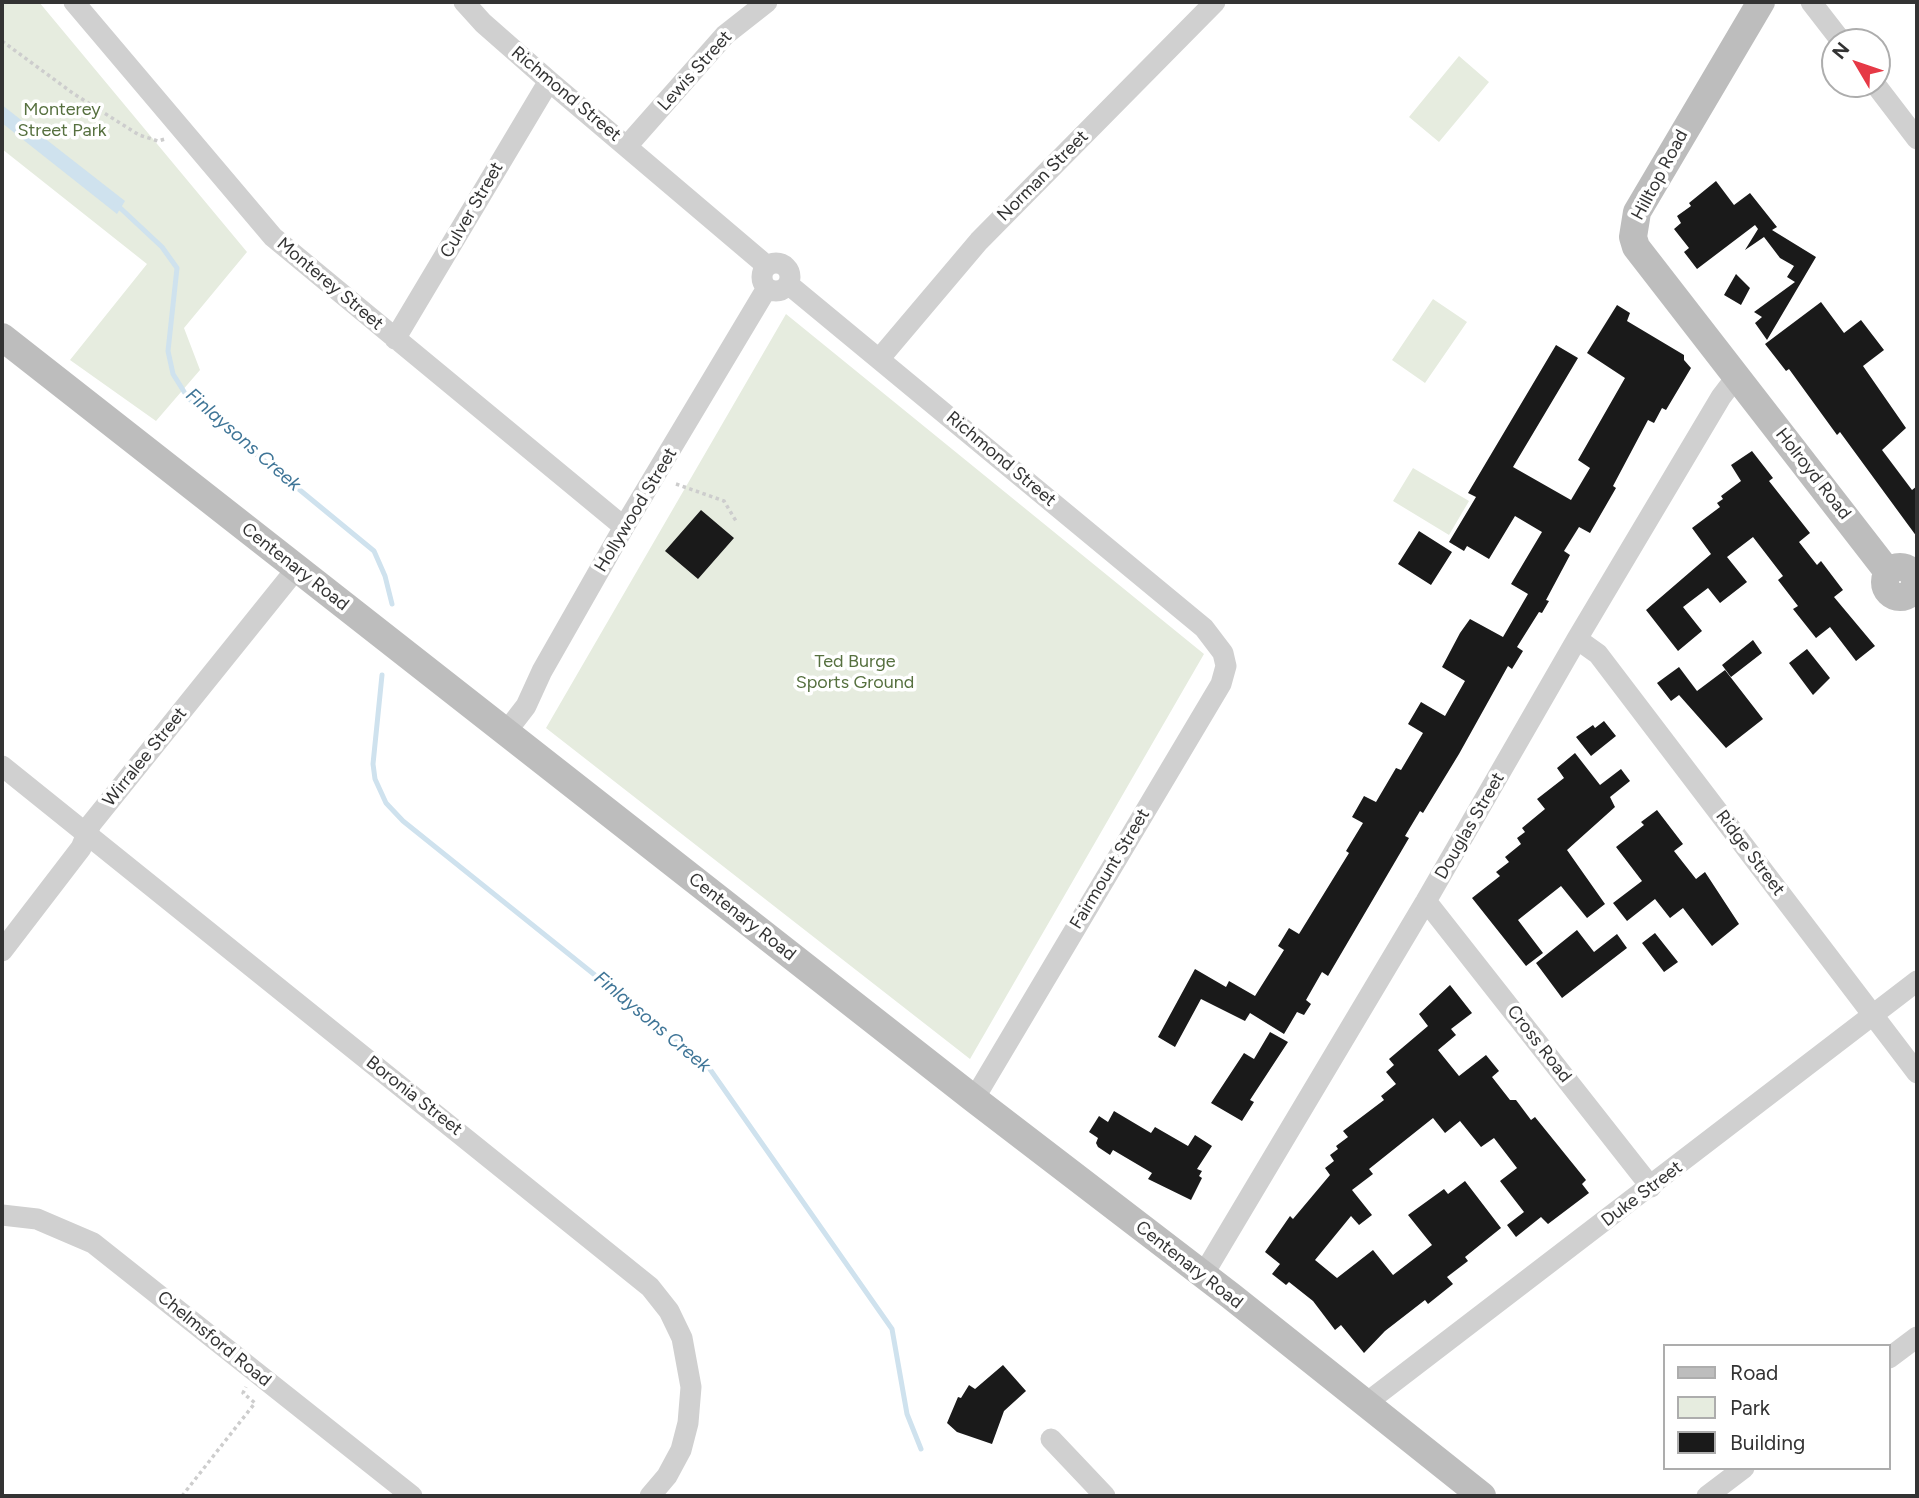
<!DOCTYPE html>
<html>
<head>
<meta charset="utf-8">
<style>
  body { margin:0 }
  #map { position:relative; width:1919px; height:1498px; overflow:hidden; background:#fff; font-family:Figtree,sans-serif }
  canvas { display:block }
  .frame { position:absolute; inset:0; border:4px solid #333; pointer-events:none }
  .legend { position:absolute; left:1663px; top:1344px; width:228px; height:126px; box-sizing:border-box; background:#fff; border:2px solid #adadad; margin:0; padding:9px 12px; list-style:none; font-size:21px; color:#333 }
  .legend li { display:flex; align-items:center; gap:14px; height:35px }
  .legend b { width:35px; border:2px solid #adadad }
  .north { position:absolute; left:1821px; top:28px; width:70px; height:70px; box-sizing:border-box; background:#fff; border:2px solid #adadad; border-radius:50%; rotate:309deg; font-size:19px; font-weight:700; line-height:28px; text-align:center; color:#333 }
  .north::after { content:''; display:block; margin:auto; width:24px; height:32px; background:#e63946; clip-path:polygon(50% 0,100% 100%,50% 72%,0 100%) }
</style>
</head>
<body>
<div id="map">
<canvas width="1919" height="1498"></canvas>
<div class="frame"></div>
<ul class="legend">
<li><b style="height:9px;background:#bdbdbd"></b>Road</li>
<li><b style="height:19px;background:#e6ecdf"></b>Park</li>
<li><b style="height:19px;background:#1a1a1a"></b>Building</li>
</ul>
<div class="north">N</div>
</div>
<script>
const g = document.querySelector('canvas').getContext('2d');
g.lineJoin = 'round';
function paint(path, color) {
  g.fillStyle = color;
  g.fill(path, 'evenodd');
}
function poly(rows) {
  const path = new Path2D();
  for (const r of rows) {
    if (r.length === 3) {
      path.moveTo(r[0] + r[2], r[1]);
      path.arc(r[0], r[1], r[2], 0, 2 * Math.PI);
      continue;
    }
    path.moveTo(r[0], r[1]);
    for (let i = 2; i < r.length; i += 2) path.lineTo(r[i], r[i + 1]);
  }
  return path;
}
function strokePath(path, color, width, dash) {
  g.strokeStyle = color;
  g.lineWidth = width;
  g.lineCap = dash ? 'butt' : 'round';
  g.setLineDash(dash || []);
  g.stroke(path);
}
function drawText(font, color, halo, rows, align = 'center') {
  g.font = font + ' Figtree,sans-serif';
  g.lineWidth = 7;
  g.setLineDash([]);
  g.textBaseline = 'middle';
  g.strokeStyle = halo;
  g.fillStyle = color;
  for (const [text, x, y, turn = 0] of rows) {
    g.save();
    g.translate(x, y);
    g.rotate((+turn || 0) * Math.PI / 180);
    g.textAlign = isNaN(turn) ? turn : align;
    if (halo) g.strokeText(text, 0, 0);
    g.fillText(text, 0, 0);
    g.restore();
  }
}
paint(poly([
  [2,2,39,2,247,252,184,328,200,370,156,421,70,360,147,264,2,149],
  [1459,56,1489,82,1439,142,1409,117],
  [1433,299,1467,322,1425,383,1392,360],
  [786,314,1204,654,970,1059,546,728],
  [1413,468,1469,501,1449,535,1393,501]
]), '#e6ecdf');
paint(poly([
  [2,105,125,201,117,214,2,123]
]), '#cfe2ee');
strokePath(poly([
  [116,204,162,247,177,268,168,351,173,374,188,398,374,551,385,576,392,604],
  [382,675,373,764,375,779,386,803,403,821,707,1065,892,1329,907,1414,921,1449]
]), '#cfe2ee', 5);
paint(poly([
  [1716,181,1734,205,1750,193,1777,227,1772,230,1816,257,1767,340,1755,323,1762,317,1754,312,1795,282,1787,277,1794,266,1780,258,1764,237,1745,250,1758,229,1755,225,1697,269,1684,252,1689,248,1674,229,1681,223,1677,216,1691,206,1689,203],
  [1736,274,1750,288,1741,305,1724,295],
  [1821,302,1844,333,1861,320,1884,350,1863,366,1906,428,1882,450,1912,490,1917,486,1917,537,1840,432,1837,435,1789,369,1786,371,1765,344],
  [1617,305,1630,313,1627,321,1684,355,1684,360,1691,368,1666,410,1662,408,1654,423,1648,420,1613,486,1616,488,1590,533,1579,527,1564,551,1570,555,1546,600,1549,601,1542,613,1539,612,1517,647,1523,651,1512,669,1508,666,1459,754,1423,813,1420,811,1405,836,1409,838,1328,976,1322,972,1306,1000,1311,1004,1304,1015,1297,1012,1284,1034,1250,1013,1245,1021,1201,999,1175,1047,1158,1037,1195,969,1226,987,1229,981,1255,996,1284,950,1278,946,1289,928,1299,934,1349,853,1346,851,1363,823,1352,817,1364,796,1376,802,1396,768,1401,770,1423,733,1408,724,1421,702,1445,716,1465,681,1442,667,1460,633,1470,619,1503,637,1528,594,1511,584,1542,532,1515,516,1489,559,1467,546,1464,551,1449,542,1476,497,1468,493,1556,345,1578,358,1513,467,1571,500,1590,468,1578,460,1625,378,1587,353],
  [1752,451,1773,478,1769,481,1810,533,1799,542,1817,565,1821,561,1843,590,1834,597,1875,646,1856,661,1830,627,1816,638,1793,609,1798,606,1778,580,1783,576,1753,537,1727,557,1747,582,1720,603,1708,588,1683,607,1702,631,1678,651,1646,610,1711,554,1692,528,1720,507,1717,503,1723,499,1721,496,1741,481,1731,465],
  [701,510,734,538,698,579,665,551],
  [1419,531,1452,552,1431,585,1398,564],
  [1753,640,1762,653,1731,677,1722,665],
  [1807,649,1830,678,1813,695,1789,663],
  [1679,667,1697,691,1725,670,1763,719,1726,748,1679,695,1671,701,1657,683],
  [1604,721,1616,736,1591,756,1576,737,1593,725,1595,728],
  [1575,753,1600,785,1621,769,1630,781,1610,797,1615,807,1567,850,1605,904,1587,918,1561,886,1518,920,1543,953,1526,966,1472,898,1500,876,1496,872,1509,862,1505,857,1521,844,1517,838,1525,832,1522,828,1545,809,1537,799,1564,778,1557,768],
  [1657,810,1683,844,1674,851,1696,879,1705,872,1739,924,1712,946,1683,908,1670,918,1655,899,1627,921,1613,903,1642,881,1616,847,1644,825,1641,822],
  [1577,930,1594,952,1617,934,1627,948,1562,998,1536,963],
  [1655,933,1678,962,1664,972,1642,943],
  [1450,985,1472,1013,1451,1029,1456,1035,1438,1050,1459,1076,1486,1055,1499,1071,1492,1077,1510,1100,1516,1100,1531,1120,1535,1117,1586,1180,1582,1184,1589,1193,1548,1224,1541,1217,1516,1237,1507,1225,1524,1212,1500,1181,1517,1168,1494,1138,1481,1147,1460,1121,1445,1133,1433,1118,1369,1169,1373,1174,1352,1190,1372,1215,1359,1225,1351,1216,1315,1260,1337,1278,1373,1250,1393,1275,1432,1245,1408,1215,1444,1189,1448,1194,1465,1181,1501,1228,1465,1257,1468,1261,1447,1277,1453,1284,1428,1304,1425,1300,1385,1331,1364,1353,1341,1325,1335,1330,1313,1301,1289,1282,1286,1285,1272,1274,1280,1264,1265,1252,1290,1216,1293,1219,1330,1175,1325,1168,1334,1161,1330,1155,1338,1149,1336,1146,1348,1137,1343,1131,1384,1100,1381,1096,1396,1084,1386,1072,1394,1065,1389,1059,1428,1026,1419,1014],
  [1270,1032,1288,1042,1250,1100,1254,1102,1242,1121,1211,1103,1244,1053,1254,1059],
  [1114,1111,1151,1133,1155,1127,1188,1146,1195,1135,1212,1146,1197,1169,1202,1171,1199,1176,1202,1178,1191,1200,1148,1179,1152,1173,1113,1150,1110,1155,1098,1147,1096,1143,1098,1138,1089,1132,1099,1116,1108,1122],
  [1003,1365,1026,1391,1004,1411,992,1444,957,1432,947,1423,958,1397,961,1398,969,1385,975,1389]
]), '#1a1a1a');
strokePath(poly([
  [2,41,74,94,139,135,158,141,165,139],
  [676,484,724,501,736,521],
  [182,1496,255,1403,243,1393,246,1387]
]), '#cdcdcd', 3.5, [3.5, 3.5]);
strokePath(poly([
  [74,2,273,237,624,527],
  [464,2,483,23,549,81,767,266],
  [1811,2,1842,42],
  [1875,84,1917,139],
  [627,146,725,35,767,2],
  [776,277,14],
  [788,284,1204,628,1223,653,1226,666,1221,684,974,1099],
  [395,339,549,81],
  [880,358,979,241,1215,2],
  [1912,573,1917,567],
  [1577,639,1598,654,1917,1073],
  [506,732,526,706,542,671,624,527,767,288],
  [2,766,650,1287,669,1311,682,1338,691,1387,688,1423,681,1450,667,1476,650,1496],
  [1426,901,1651,1187],
  [2,951,81,848,91,824,297,568],
  [2,1215,37,1219,93,1243,412,1496],
  [1203,1275,1426,901,1577,639,1721,397,1737,376],
  [1889,1358,1917,1337],
  [1365,1404,1917,981],
  [1051,1439,1105,1496],
  [1707,1496,1744,1468]
]), '#d0d0d0', 21);
strokePath(poly([
  [1761,2,1637,212,1633,237,1636,247,1888,572],
  [2,337,974,1099,1231,1296,1482,1496],
  [1900,582,15]
]), '#bdbdbd', 28);
drawText('18px', '#333', '#fff', [
  ["Lewis Street",695,71,-48],
  ["Richmond Street",566,94,40],
  ["Hilltop Road",1660,175,-62],
  ["Norman Street",1043,176,-45],
  ["Culver Street",472,210,-60],
  ["Monterey Street",330,284,40],
  ["Richmond Street",1001,459,40],
  ["Holroyd Road",1813,474,52],
  ["Hollywood Street",636,510,-59],
  ["Centenary Road",295,567,38],
  ["Wirralee Street",145,757,-51],
  ["Douglas Street",1470,826,-60],
  ["Ridge Street",1750,853,53],
  ["Fairmount Street",1110,869,-59],
  ["Centenary Road",742,917,38],
  ["Cross Road",1539,1044,52],
  ["Boronia Street",414,1096,38],
  ["Duke Street",1642,1194,-37],
  ["Centenary Road",1189,1265,38],
  ["Chelmsford Road",214,1339,39]
]);
drawText('18px', '#56703f', '#fff', [
  ["Monterey",62,110],
  ["Street Park",62,131],
  ["Ted Burge",855,662],
  ["Sports Ground",855,683]
]);
drawText('italic 19px', '#3f7597', '#fff', [
  ["Finlaysons Creek",243,440,41],
  ["Finlaysons Creek",652,1022,40]
]);
</script>
</body>
</html>
